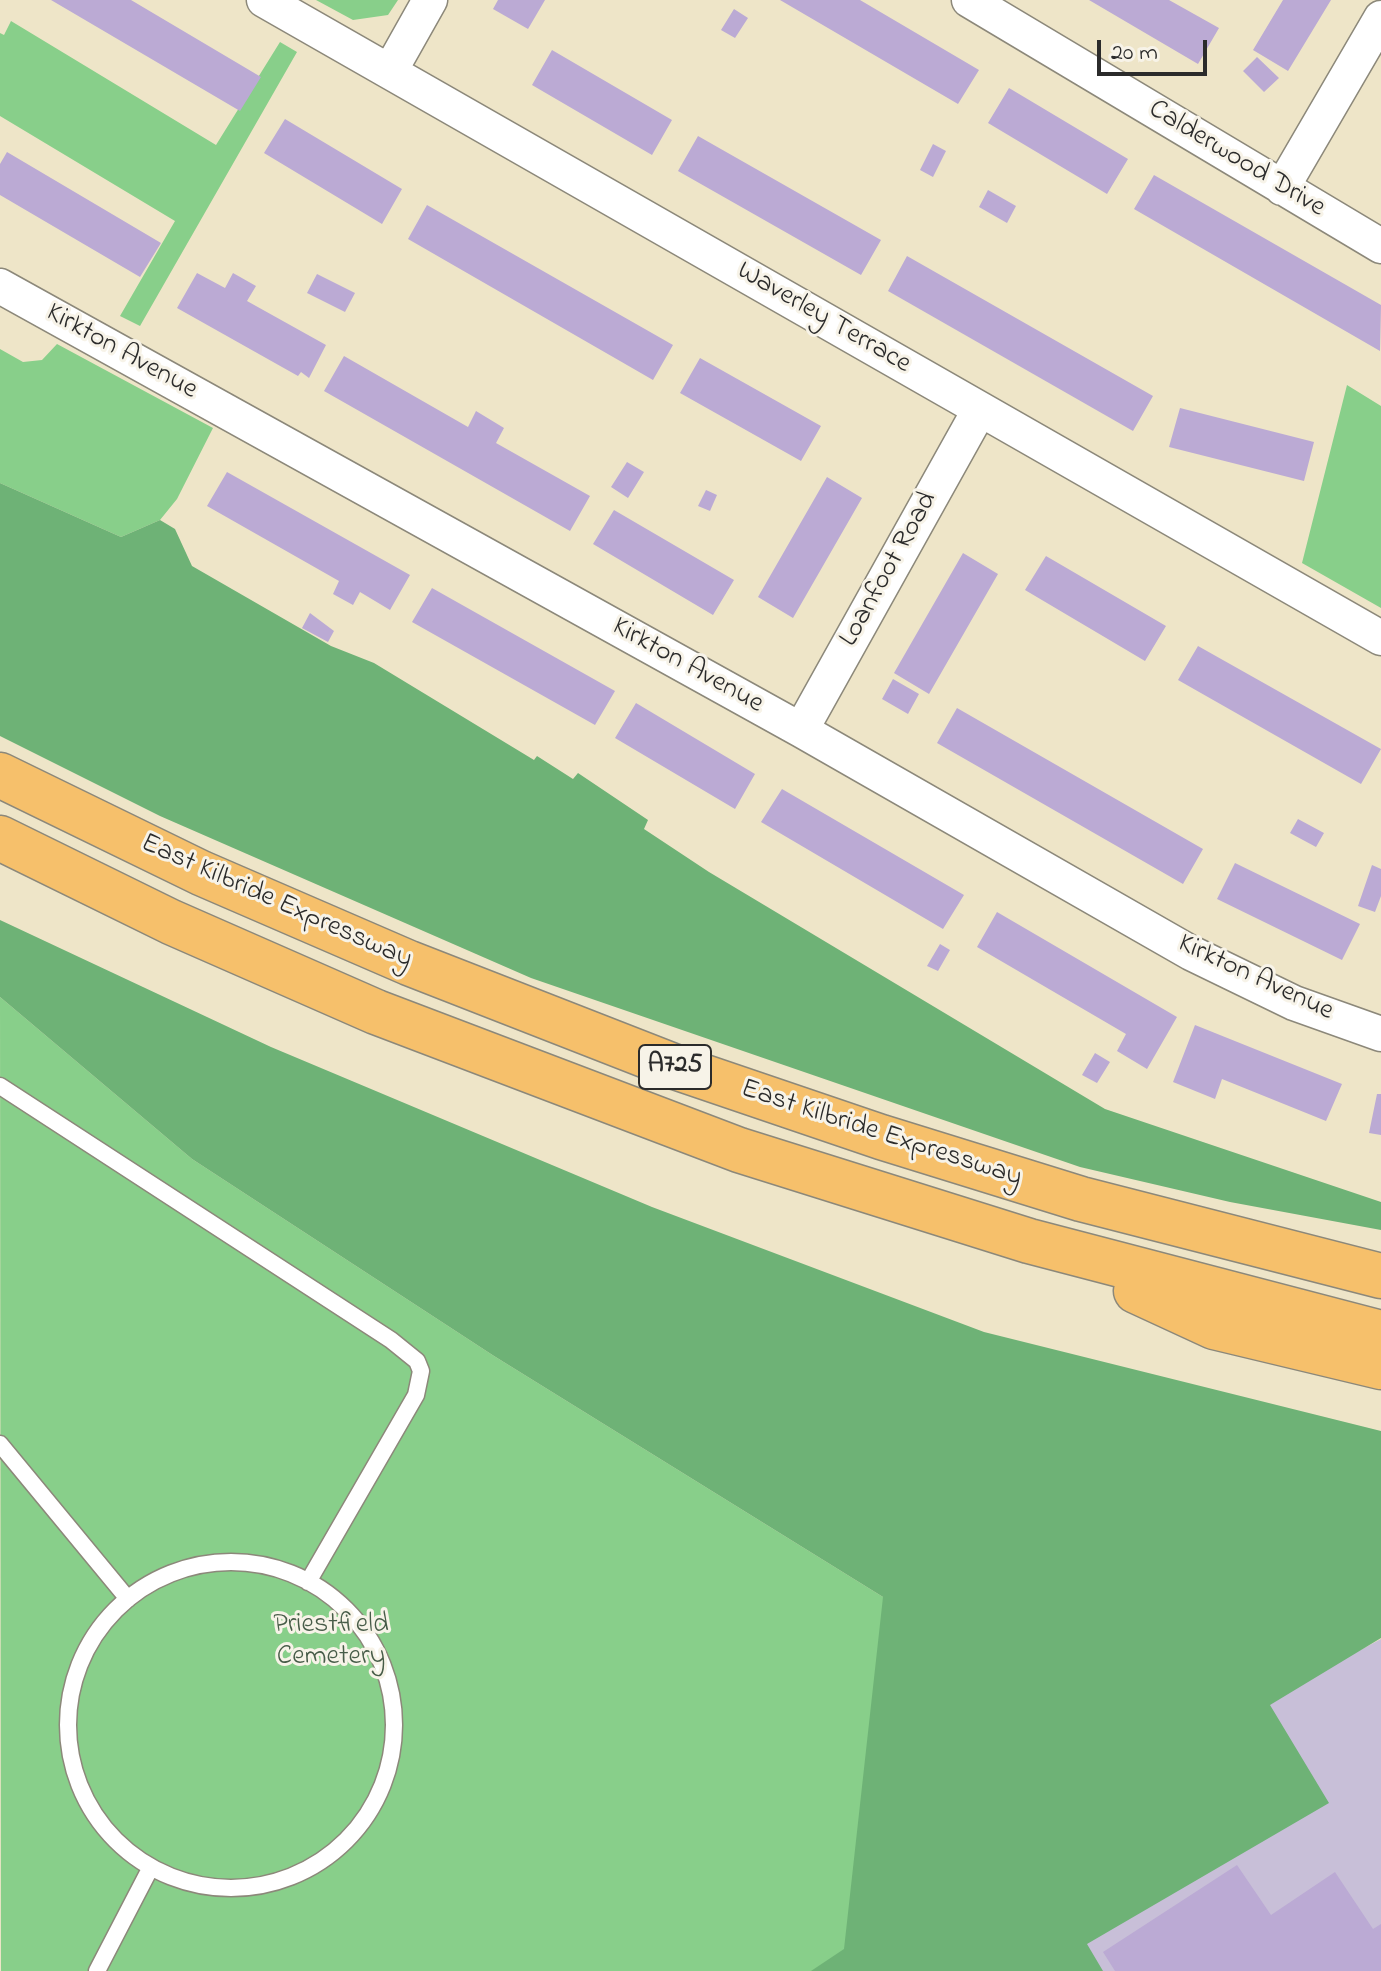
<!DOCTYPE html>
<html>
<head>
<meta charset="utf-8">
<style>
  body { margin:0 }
  #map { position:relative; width:1381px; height:1971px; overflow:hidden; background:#eee5c8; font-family:"Indie Flower",sans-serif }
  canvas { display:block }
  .scale { position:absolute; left:1097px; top:40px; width:110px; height:36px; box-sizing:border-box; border:4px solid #2b2b2b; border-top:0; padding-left:10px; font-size:24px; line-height:28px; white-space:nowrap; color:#2b2b2b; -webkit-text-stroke:6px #f7f3e8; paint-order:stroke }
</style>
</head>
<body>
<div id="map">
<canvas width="1381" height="1971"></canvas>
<div class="scale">20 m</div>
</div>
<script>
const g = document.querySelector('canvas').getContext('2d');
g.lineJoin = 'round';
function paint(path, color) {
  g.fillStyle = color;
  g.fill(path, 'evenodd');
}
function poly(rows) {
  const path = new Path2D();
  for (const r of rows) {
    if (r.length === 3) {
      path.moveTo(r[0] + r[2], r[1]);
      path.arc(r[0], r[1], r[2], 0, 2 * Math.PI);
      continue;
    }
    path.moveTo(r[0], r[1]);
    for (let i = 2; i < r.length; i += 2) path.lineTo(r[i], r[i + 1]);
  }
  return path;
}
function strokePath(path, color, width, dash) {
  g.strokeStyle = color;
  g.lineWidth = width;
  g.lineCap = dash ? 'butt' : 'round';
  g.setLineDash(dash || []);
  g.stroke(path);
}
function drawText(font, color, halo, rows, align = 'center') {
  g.font = font + ' "Indie Flower",sans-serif';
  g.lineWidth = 6;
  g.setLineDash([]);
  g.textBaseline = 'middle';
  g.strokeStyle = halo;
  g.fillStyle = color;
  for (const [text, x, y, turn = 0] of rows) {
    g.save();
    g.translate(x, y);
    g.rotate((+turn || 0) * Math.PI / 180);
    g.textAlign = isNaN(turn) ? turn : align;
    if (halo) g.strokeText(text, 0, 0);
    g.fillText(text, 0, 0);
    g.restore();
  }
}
paint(poly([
  [1381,1639,1381,1971,1014,1971,1132,1772]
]), '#c8bfd8');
paint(poly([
  [316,0,398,0,388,15,353,20],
  [11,21,216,145,280,42,297,52,140,326,120,316,175,221,0,116,0,33,4,35],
  [57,344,213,428,177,499,160,520,121,537,0,483,0,349,23,362,42,360],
  [1347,385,1381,406,1381,608,1302,563],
  [0,997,192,1159,494,1356,883,1597,1014,1971,1,1971]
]), '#88cf8a');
paint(poly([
  [0,483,121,537,160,520,175,529,192,566,331,646,374,663,534,760,537,756,573,779,578,773,648,820,644,829,709,872,1105,1109,1381,1202,1381,1230,1230,1202,1080,1167,531,978,160,816,0,736],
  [0,920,271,1047,652,1207,984,1332,1381,1431,1381,1638,1270,1705,1329,1803,1087,1944,1103,1971,811,1971,844,1949,883,1597,494,1356,192,1159,0,997]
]), '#6eb276');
paint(poly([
  [51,0,131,0,261,77,240,111],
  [498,0,545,0,528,29,493,9],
  [780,0,860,0,979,70,958,104],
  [1089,0,1169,0,1219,28,1198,64],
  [1283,0,1331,0,1288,71,1253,50],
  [734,9,748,18,735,38,721,30],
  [552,50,672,120,652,155,532,85],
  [1257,57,1279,78,1264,92,1243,71],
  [1009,88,1128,159,1107,194,988,123],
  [285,119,402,189,382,224,264,153],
  [698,136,881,240,861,275,678,171],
  [933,144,946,151,933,177,920,170],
  [7,152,161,243,140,277,0,195,0,164],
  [1154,175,1381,305,1380,351,1134,209],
  [988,190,1016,206,1007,223,979,207],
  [427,205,673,345,653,380,408,239],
  [907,256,1153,396,1133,431,888,291],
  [197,273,225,288,233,273,256,286,247,301,326,345,309,378,301,372,298,376,177,308],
  [317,274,355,293,345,312,307,293],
  [344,356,468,427,476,411,504,428,496,443,590,496,570,531,324,391],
  [700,358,821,426,801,461,680,393],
  [1180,408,1314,442,1304,481,1169,447],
  [627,462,644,472,628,498,611,487],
  [227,472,410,575,390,610,360,592,353,605,333,594,339,581,207,506],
  [827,477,862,498,793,618,758,597],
  [706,490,717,495,710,511,698,506],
  [614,510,734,580,713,615,593,544],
  [963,553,998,574,929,694,894,673],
  [1046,556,1166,626,1145,661,1025,590],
  [432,588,615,691,595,725,412,622],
  [310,613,334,631,328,642,302,628],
  [1198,646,1381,749,1361,784,1178,680],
  [893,679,919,694,908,714,882,699],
  [636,703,755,774,735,809,615,738],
  [957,708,1203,849,1183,884,937,743],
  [782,789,964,895,943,929,761,822],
  [1298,819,1324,833,1316,847,1290,833],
  [1235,863,1360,924,1342,960,1217,899],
  [1372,865,1381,869,1381,896,1375,912,1358,906],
  [997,912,1177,1017,1147,1069,1117,1051,1126,1034,977,947],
  [940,944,950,950,938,971,927,966],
  [1195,1025,1342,1084,1326,1121,1222,1079,1215,1099,1173,1082],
  [1095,1053,1110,1062,1097,1083,1082,1075],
  [1377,1094,1381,1094,1381,1135,1369,1133],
  [1237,1865,1271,1915,1335,1872,1373,1929,1381,1924,1381,1971,1115,1971,1103,1952]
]), '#bbaad4');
const lane = poly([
  [0,1086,391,1340,417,1361,421,1371,416,1395,308,1582],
  [0,1444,128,1599],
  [231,1725,163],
  [97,1971,151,1867]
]);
const street = poly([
  [264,0,1381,638],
  [969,0,1381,246],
  [390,71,430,0],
  [1282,188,1381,18],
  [0,286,801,730,1191,953,1294,1003,1381,1034],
  [801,730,980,409]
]);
const highway = poly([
  [0,775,201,873,409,963,678,1068,881,1137,1081,1199,1381,1276],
  [0,838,171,922,376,1012,739,1150,1029,1241,1381,1333],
  [1136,1291,1214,1327,1381,1367]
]);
strokePath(lane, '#8c887a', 19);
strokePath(street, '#8c887a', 37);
strokePath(highway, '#8c887a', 47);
strokePath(lane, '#fff', 16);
strokePath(street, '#fff', 34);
strokePath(highway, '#f6c06b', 44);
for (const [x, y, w] of [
  [675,1067,72]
]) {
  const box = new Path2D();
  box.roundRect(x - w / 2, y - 22, w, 44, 6);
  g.fillStyle = '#f7f3e8';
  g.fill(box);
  strokePath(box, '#2b2b2b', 2);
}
drawText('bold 26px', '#2b2b2b', null, [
  ["A725",675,1067]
]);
drawText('28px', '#2b2b2b', '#f7f3e8', [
  ["Calderwood Drive",1236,160,31],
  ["Waverley Terrace",823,319,30],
  ["Kirkton Avenue",121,353,29],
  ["Loanfoot Road",890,570,-61],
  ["Kirkton Avenue",687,667,29],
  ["East Kilbride Expressway",276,903,24],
  ["Kirkton Avenue",1255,979,25],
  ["East Kilbride Expressway",881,1135,18]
]);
drawText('28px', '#475c48', '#f7f3e8', [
  ["Priestfield",331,1626],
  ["Cemetery",331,1658]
]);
</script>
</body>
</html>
